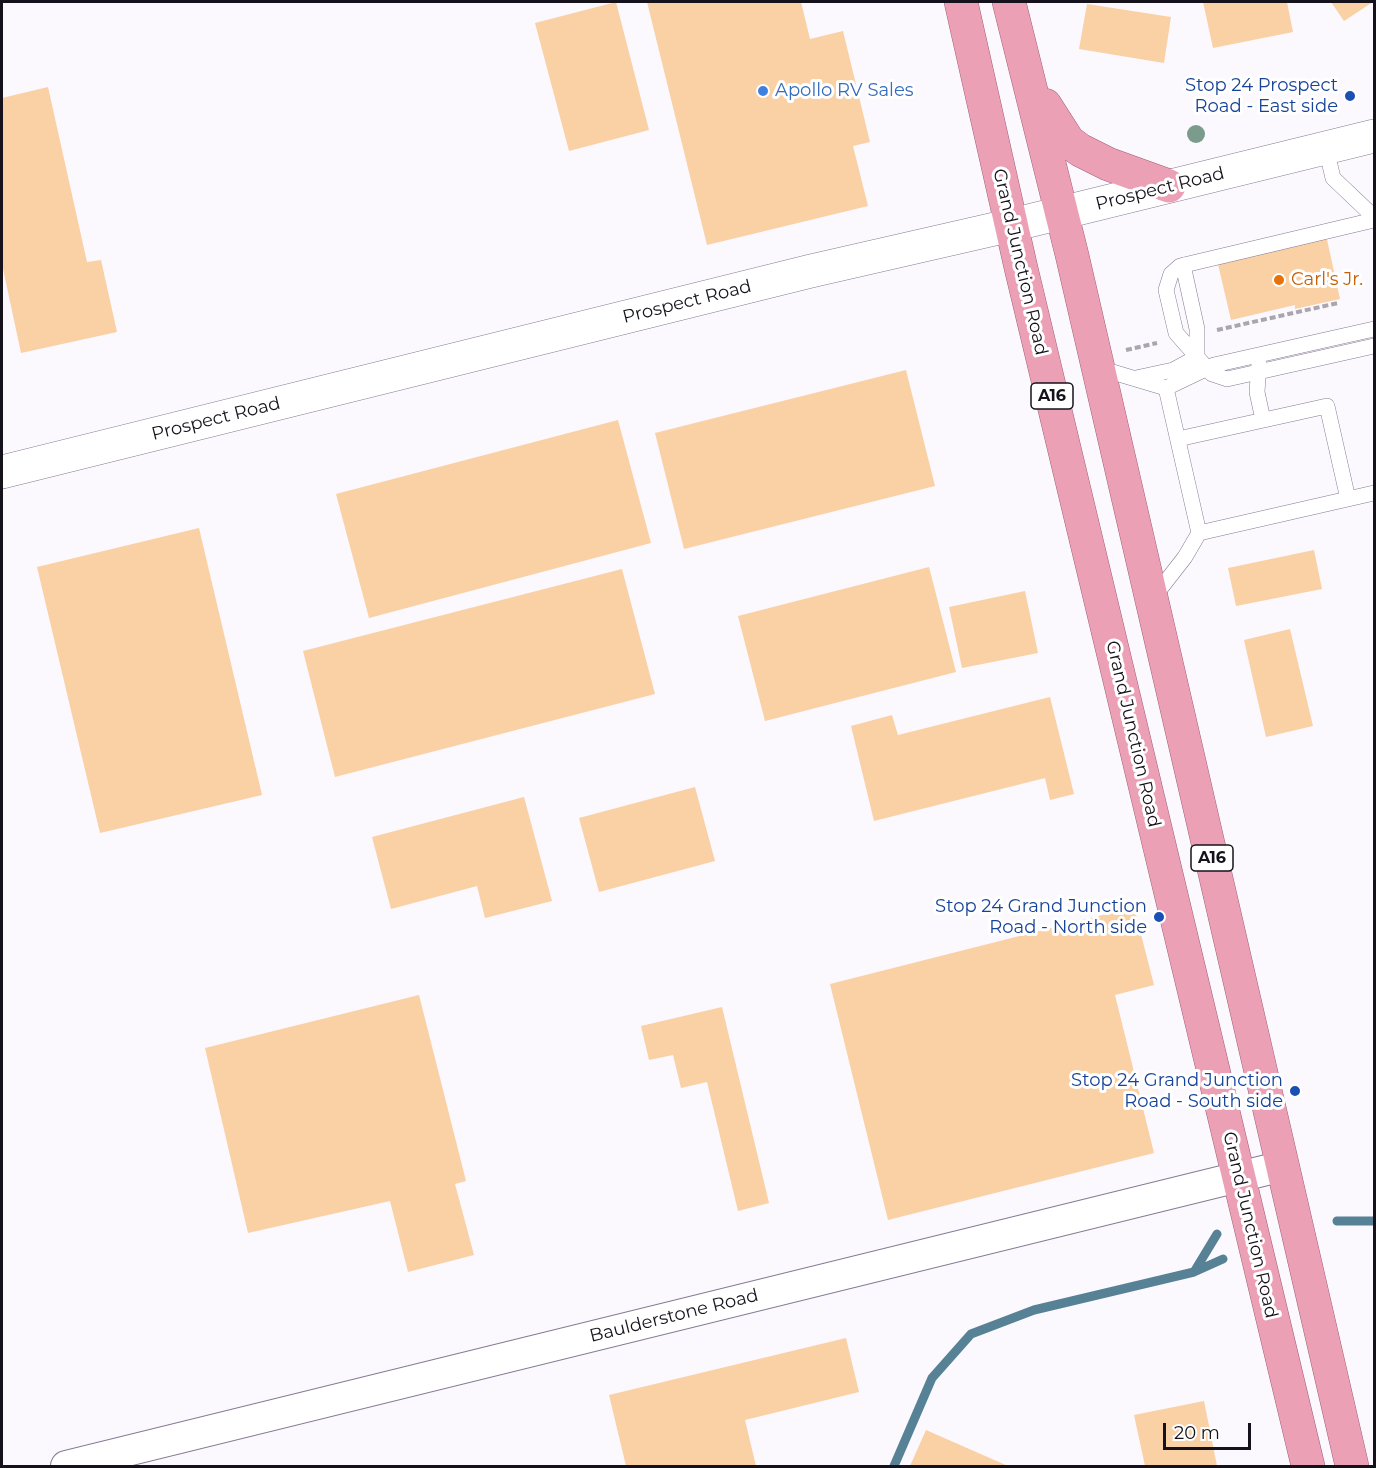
<!DOCTYPE html>
<html>
<head>
<meta charset="utf-8">
<style>
  body { margin:0 }
  #map { position:relative; width:1376px; height:1468px; overflow:hidden; background:#fbf8fe; font-family:Montserrat,sans-serif }
  canvas { display:block }
  .frame { position:absolute; inset:0; border:3px solid #16121b; pointer-events:none }
  .scale { position:absolute; left:1163px; top:1423px; width:88px; height:27px; box-sizing:border-box; border:3px solid #16121b; border-top:0; padding-left:8px; font-size:18px; line-height:21px; white-space:nowrap; color:#16121b; -webkit-text-stroke:4px #fff; paint-order:stroke }
</style>
</head>
<body>
<div id="map">
<canvas width="1376" height="1468"></canvas>
<div class="frame"></div>
<div class="scale">20 m</div>
</div>
<script>
const g = document.querySelector('canvas').getContext('2d');
g.lineJoin = 'round';
function poly(rows) {
  const path = new Path2D();
  for (const r of rows) {
    path.moveTo(r[0], r[1]);
    for (let i = 2; i < r.length; i += 2) path.lineTo(r[i], r[i + 1]);
  }
  return path;
}
function strokePath(path, color, width, dash) {
  g.strokeStyle = color;
  g.lineWidth = width;
  g.lineCap = dash ? 'butt' : 'round';
  g.setLineDash(dash || []);
  g.stroke(path);
}
function paint(path, color) {
  g.fillStyle = color;
  g.fill(path, 'evenodd');
}
function drawText(font, color, halo, rows, align = 'center') {
  g.font = font + ' Montserrat,sans-serif';
  g.lineWidth = 6;
  g.setLineDash([]);
  g.textBaseline = 'middle';
  g.strokeStyle = halo;
  g.fillStyle = color;
  for (const [text, x, y, turn = 0] of rows) {
    g.save();
    g.translate(x, y);
    g.rotate((+turn || 0) * Math.PI / 180);
    g.textAlign = isNaN(turn) ? turn : align;
    if (halo) g.strokeText(text, 0, 0);
    g.fillText(text, 0, 0);
    g.restore();
  }
}
strokePath(poly([
  [1337,1221,1374,1221],
  [1194,1272,1217,1234],
  [894,1466,932,1378,971,1334,1034,1310,1194,1272,1223,1259]
]), '#578296', 9);
paint(poly([
  [616,2,649,130,569,151,535,23],
  [647,2,801,2,810,39,843,31,870,142,853,146,868,206,707,245],
  [1203,2,1287,2,1293,32,1213,48],
  [1331,2,1373,2,1344,21],
  [1087,4,1171,17,1164,63,1079,49],
  [48,87,87,262,101,260,117,332,21,353,2,264,2,98],
  [1326,235,1340,299,1295,309,1295,305,1231,320,1217,260],
  [906,370,935,486,684,549,655,433],
  [618,420,651,543,369,618,336,494],
  [199,528,262,795,100,833,37,567],
  [1314,550,1322,589,1236,606,1228,568],
  [929,567,956,672,765,721,738,616],
  [622,569,655,694,335,777,303,651],
  [1025,591,1038,653,962,668,949,607],
  [1290,629,1313,726,1266,737,1244,640],
  [1050,697,1074,794,1050,800,1045,778,874,821,851,726,892,715,898,735],
  [695,787,715,861,599,892,579,818],
  [524,797,552,901,485,918,477,886,391,909,372,837],
  [1134,907,1154,985,1115,995,1154,1153,888,1220,830,984],
  [419,995,466,1181,455,1184,474,1255,408,1272,390,1201,248,1233,205,1048],
  [722,1007,769,1203,738,1211,707,1082,681,1088,673,1055,649,1060,641,1026],
  [846,1338,859,1392,745,1420,756,1466,626,1466,609,1395],
  [1204,1401,1217,1466,1145,1466,1134,1415],
  [926,1430,1008,1466,910,1466]
]), '#fad0a5');
const service = poly([
  [1326,148,1333,178,1374,217],
  [1374,220,1180,266,1171,274,1166,290,1176,333,1212,374,1227,379,1374,346],
  [1259,364,1257,392,1263,420],
  [1099,368,1166,388,1214,365,1374,329],
  [1136,378,1173,370,1197,357,1197,329,1183,265],
  [1178,439,1327,406,1348,499],
  [1199,533,1374,493],
  [1153,598,1185,557,1199,533,1166,388]
]);
const minor = poly([
  [66,1466,1283,1166]
]);
const tertiary = poly([
  [2,472,811,271,1012,225]
]);
const secondary = poly([
  [1012,225,1374,136]
]);
const trunk = poly([
  [961,2,1021,268,1308,1466],
  [1009,2,1072,255,1352,1466],
  [1045,105,1068,141,1080,150,1108,164,1169,186]
]);
strokePath(service, '#877b94', 16);
strokePath(minor, '#877b94', 32);
strokePath(tertiary, '#877b94', 34);
strokePath(secondary, '#877b94', 34);
strokePath(trunk, '#9e5f74', 34);
strokePath(poly([
  [1217,330,1338,303],
  [1126,350,1157,343]
]), '#aaa6ae', 4, [6, 3]);
strokePath(service, '#fff', 15);
strokePath(minor, '#fff', 30);
strokePath(tertiary, '#fff', 33);
strokePath(secondary, '#fff', 33);
strokePath(trunk, '#eca0b6', 33);
g.fillStyle = '#7b9c8d';
for (const [x, y] of [
  [1196,134]
]) {
  g.beginPath();
  g.arc(x, y, 9, 0, 2 * Math.PI);
  g.fill();
}
for (const [x, y, r, color] of [
  [763,91,6,"#3f7fe0"],
  [1350,96,6,"#1a4fb4"],
  [1279,280,6,"#e8710a"],
  [1159,917,6,"#1a4fb4"],
  [1295,1091,6,"#1a4fb4"]
]) {
  const dot = new Path2D();
  dot.arc(x, y, r, 0, 2 * Math.PI);
  g.fillStyle = color;
  g.fill(dot);
  strokePath(dot, '#fff', 2);
}
for (const [x, y, w] of [
  [1052,396,42],
  [1212,858,42]
]) {
  const box = new Path2D();
  box.roundRect(x - w / 2, y - 13, w, 26, 4.5);
  g.fillStyle = '#fff';
  g.fill(box);
  strokePath(box, '#16121b', 1.5);
}
drawText('bold 16px', '#16121b', null, [
  ["A16",1052,396],
  ["A16",1212,858]
]);
drawText('18px', '#164399', '#fff', [
  ["Stop 24 Prospect",1338,86],
  ["Road - East side",1338,107],
  ["Stop 24 Grand Junction",1147,907],
  ["Road - North side",1147,928],
  ["Stop 24 Grand Junction",1283,1081],
  ["Road - South side",1283,1102]
], 'right');
drawText('18px', '#366cbe', '#fff', [
  ["Apollo RV Sales",775,91]
], 'left');
drawText('18px', '#16121b', '#fff', [
  ["Prospect Road",1160,189,-14],
  ["Grand Junction Road",1020,262,77],
  ["Prospect Road",687,302,-14],
  ["Prospect Road",216,419,-14],
  ["Grand Junction Road",1133,734,77],
  ["Grand Junction Road",1250,1225,77],
  ["Baulderstone Road",674,1316,-14]
]);
drawText('18px', '#c56008', '#fff', [
  ["Carl's Jr.",1291,280]
], 'left');
</script>
</body>
</html>
